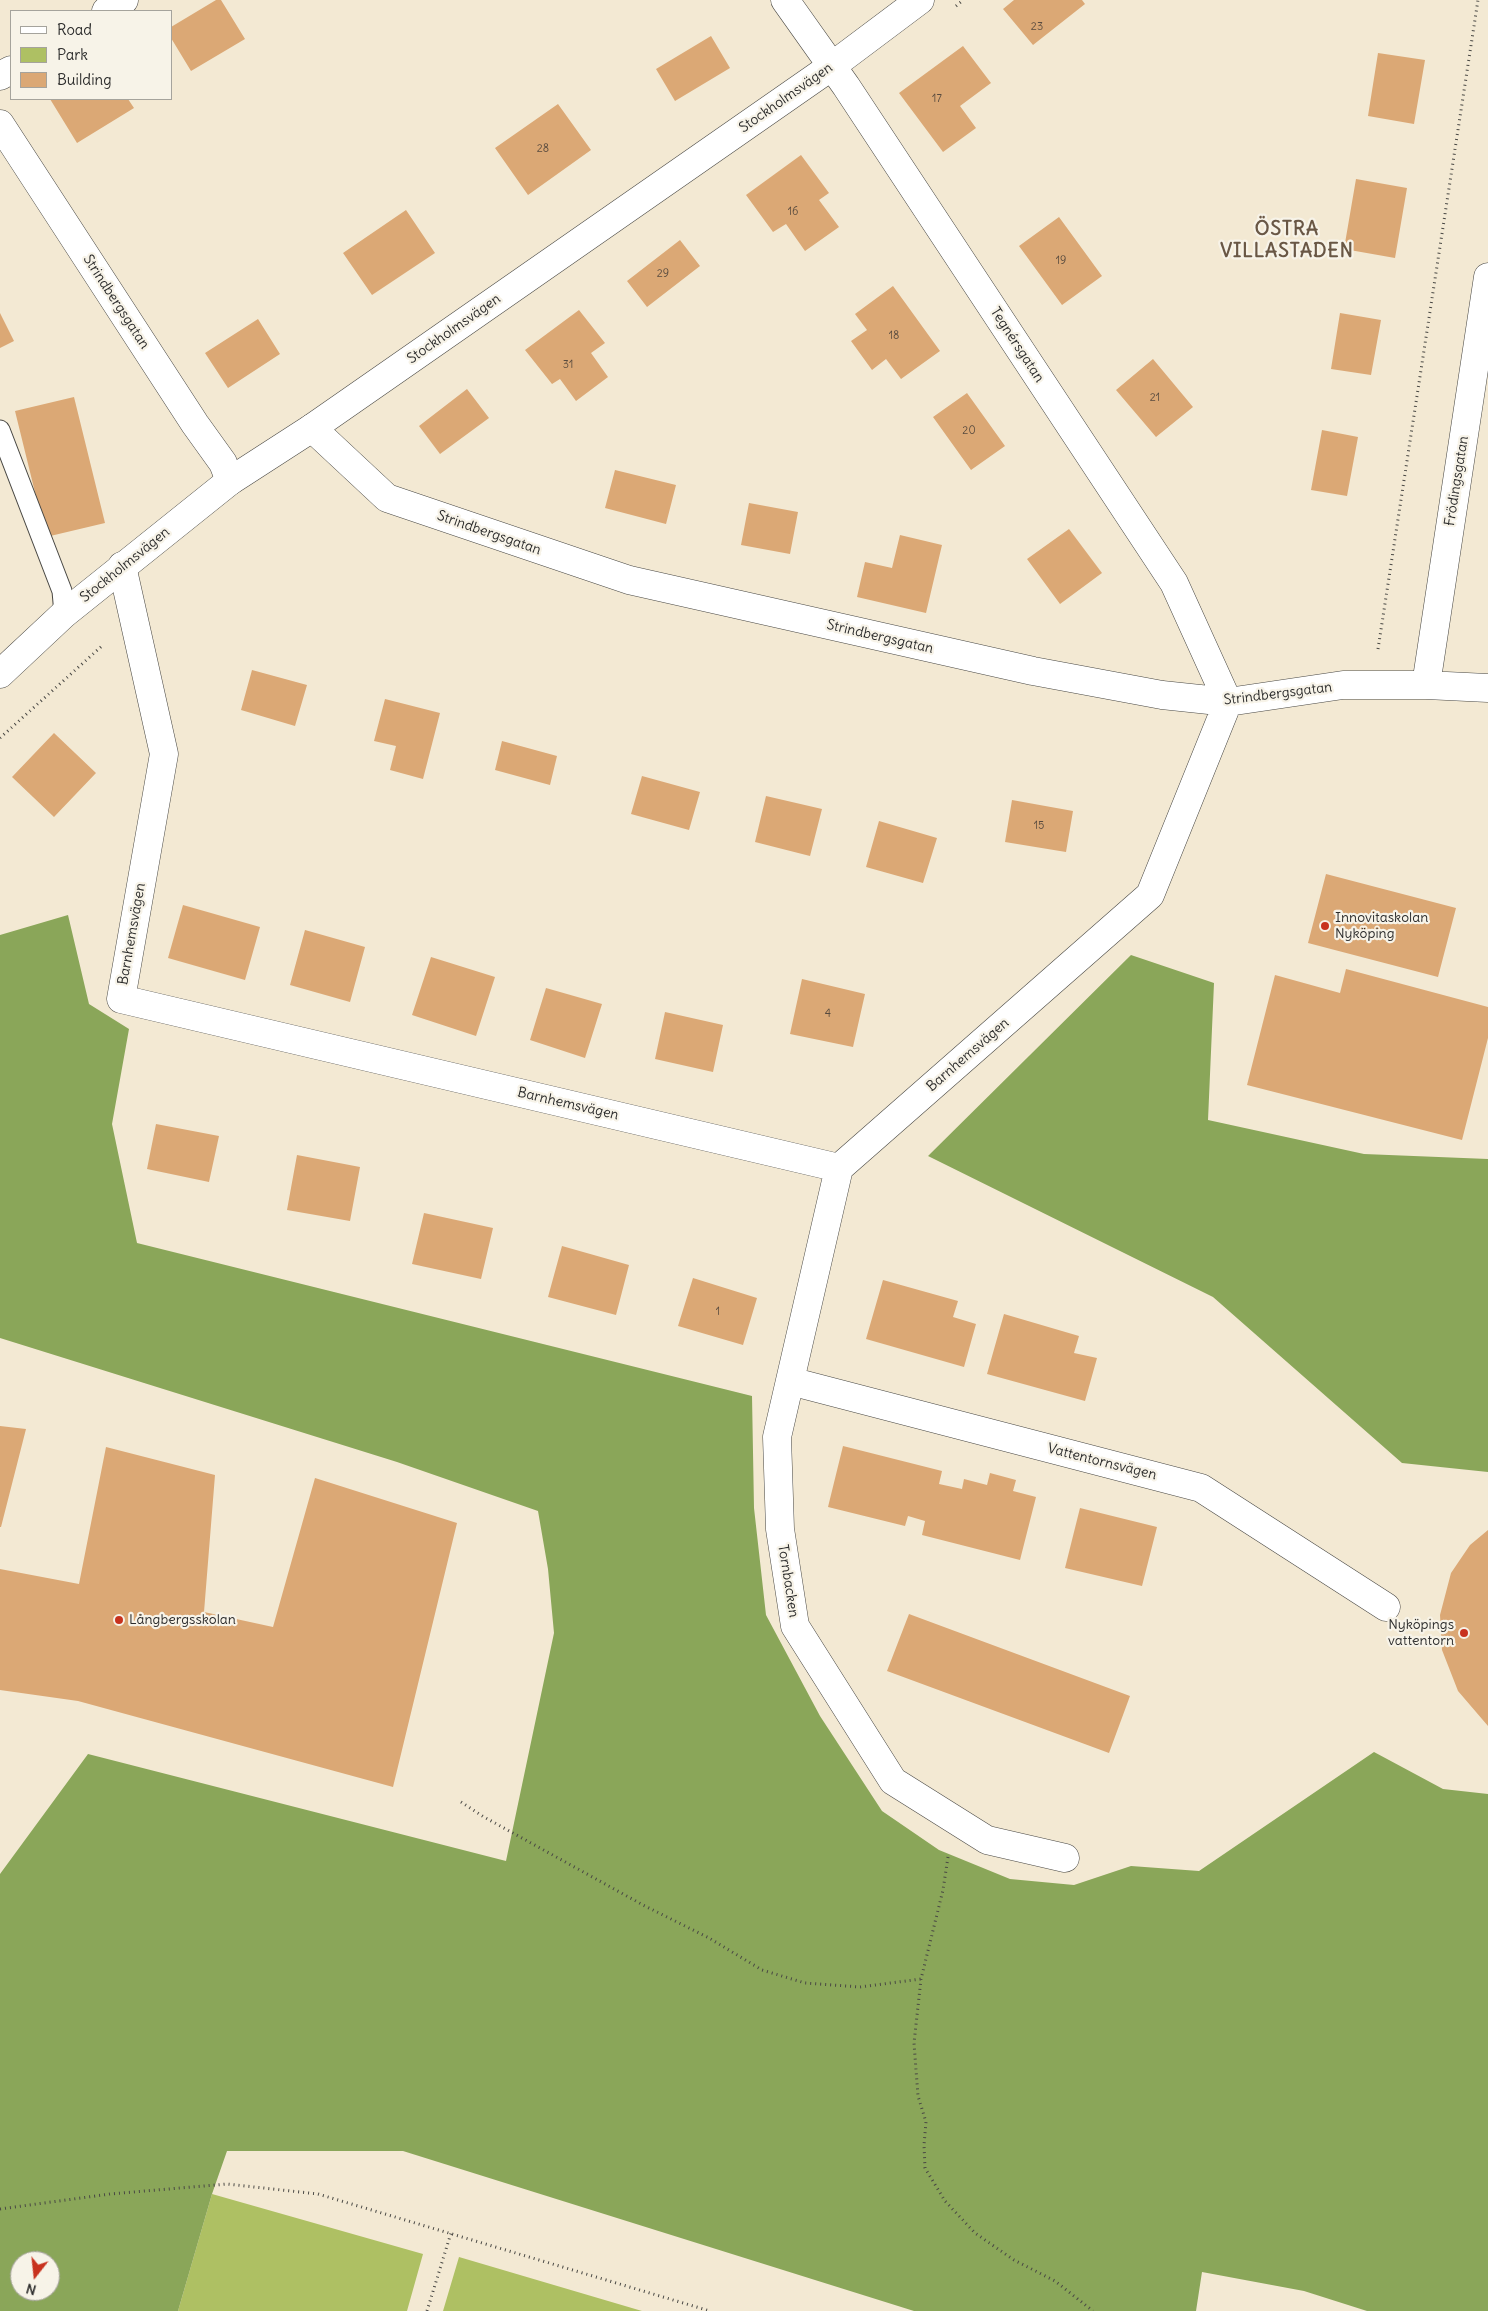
<!DOCTYPE html>
<html>
<head>
<meta charset="utf-8">
<style>
  body { margin:0 }
  #map { position:relative; width:1488px; height:2311px; overflow:hidden; background:#f3e9d3; font-family:Delius,sans-serif }
  canvas { display:block }
  .legend { position:absolute; left:10px; top:10px; width:162px; height:90px; box-sizing:border-box; background:#f7f3e8; border:1px solid #a5a39c; margin:0; padding:6px 9px; list-style:none; font-size:15px; color:#2b2b2b }
  .legend li { display:flex; align-items:center; gap:10px; height:25px }
  .legend b { width:25px; border:1px solid #a5a39c }
  .north { position:absolute; left:10px; top:2251px; width:50px; height:50px; box-sizing:border-box; background:#f7f3e8; border:1px solid #a5a39c; border-radius:50%; rotate:196deg; font-size:14px; font-weight:700; line-height:20px; text-align:center; color:#2b2b2b }
  .north::after { content:''; display:block; margin:auto; width:18px; height:22px; background:#c8321e; clip-path:polygon(50% 0,100% 100%,50% 72%,0 100%) }
</style>
</head>
<body>
<div id="map">
<canvas width="1488" height="2311"></canvas>
<ul class="legend">
<li><b style="height:6px;background:#fff"></b>Road</li>
<li><b style="height:14px;background:#aec063"></b>Park</li>
<li><b style="height:14px;background:#dba875"></b>Building</li>
</ul>
<div class="north">N</div>
</div>
<script>
const g = document.querySelector('canvas').getContext('2d');
g.lineJoin = 'round';
function paint(path, color) {
  g.fillStyle = color;
  g.fill(path, 'evenodd');
}
function poly(rows) {
  const path = new Path2D();
  for (const r of rows) {
    path.moveTo(r[0], r[1]);
    for (let i = 2; i < r.length; i += 2) path.lineTo(r[i], r[i + 1]);
  }
  return path;
}
function strokePath(path, color, width, dash) {
  g.strokeStyle = color;
  g.lineWidth = width;
  g.lineCap = dash ? 'butt' : 'round';
  g.setLineDash(dash || []);
  g.stroke(path);
}
function drawText(font, color, halo, rows, align = 'center') {
  g.font = font + ' Delius,sans-serif';
  g.lineWidth = 4.5;
  g.setLineDash([]);
  g.textBaseline = 'middle';
  g.strokeStyle = halo;
  g.fillStyle = color;
  for (const [text, x, y, turn = 0] of rows) {
    g.save();
    g.translate(x, y);
    g.rotate((+turn || 0) * Math.PI / 180);
    g.textAlign = isNaN(turn) ? turn : align;
    if (halo) g.strokeText(text, 0, 0);
    g.fillText(text, 0, 0);
    g.restore();
  }
}
paint(poly([
  [212,2194,423,2254,407,2311,178,2311],
  [459,2257,642,2311,443,2311]
]), '#aec063');
paint(poly([
  [68,915,89,1004,129,1029,112,1124,137,1243,752,1396,754,1508,766,1615,820,1716,882,1811,939,1850,1010,1879,1074,1885,1131,1866,1199,1871,1374,1752,1443,1789,1488,1794,1488,2311,1367,2311,1304,2291,1202,2272,1196,2311,914,2311,403,2151,227,2151,212,2194,178,2311,0,2311,0,1874,88,1754,506,1861,554,1633,548,1569,538,1511,397,1462,0,1338,0,935],
  [20,2261,50,2261,50,2291,20,2291],
  [1131,955,1214,983,1208,1120,1364,1154,1488,1159,1488,1472,1402,1463,1213,1297,928,1156]
]), '#8aa659');
paint(poly([
  [216,0,221,0,245,39,191,71,171,38,171,27],
  [1014,0,1082,0,1085,4,1033,45,1003,9],
  [711,36,730,68,675,101,656,69],
  [963,46,991,83,960,106,976,128,943,152,899,93],
  [1378,53,1425,60,1414,124,1368,116],
  [50,99,128,99,134,108,77,143],
  [558,104,591,150,528,195,495,148],
  [801,155,829,193,819,200,839,227,805,251,786,224,773,232,746,195],
  [1356,179,1407,188,1395,258,1344,249],
  [406,210,435,253,372,295,343,253],
  [1059,217,1102,276,1062,305,1019,246],
  [680,240,700,266,647,307,627,281],
  [893,286,940,351,901,379,886,359,872,370,851,341,867,330,855,314],
  [579,310,605,343,591,353,608,377,576,401,560,379,552,384,525,350],
  [0,313,14,341,0,348],
  [1340,313,1381,320,1371,375,1331,369],
  [258,319,280,354,228,388,205,353],
  [1153,359,1193,407,1156,437,1116,390],
  [467,389,489,418,440,454,419,426],
  [967,393,1005,446,971,470,933,417],
  [74,397,105,523,46,537,15,411],
  [1322,430,1358,437,1347,496,1311,490],
  [615,470,676,485,666,524,605,508],
  [749,503,798,512,790,554,741,545],
  [1069,529,1102,573,1060,604,1027,559],
  [900,535,942,545,926,613,857,597,865,562,892,568],
  [252,670,307,685,295,726,241,710],
  [385,699,440,713,423,779,390,770,396,746,374,741],
  [54,733,96,773,54,817,12,777],
  [502,741,557,756,550,785,495,770],
  [642,776,700,792,689,830,631,814],
  [766,796,822,809,810,856,755,842],
  [1012,800,1073,811,1066,852,1005,842],
  [879,821,937,838,923,883,866,867],
  [1326,874,1456,908,1438,977,1308,943],
  [183,905,260,927,245,980,168,958],
  [305,930,365,947,350,1002,290,985],
  [431,957,495,977,476,1036,412,1015],
  [1346,969,1488,1007,1488,1038,1462,1140,1247,1085,1275,975,1340,993],
  [802,979,865,994,853,1047,790,1034],
  [546,988,602,1004,585,1058,530,1040],
  [665,1012,723,1025,713,1072,655,1059],
  [156,1124,219,1136,209,1182,147,1169],
  [297,1155,360,1167,350,1221,287,1210],
  [424,1213,493,1228,481,1279,412,1264],
  [562,1246,629,1265,616,1315,548,1297],
  [693,1278,757,1298,743,1345,678,1326],
  [883,1280,958,1301,953,1317,976,1324,964,1367,866,1339],
  [1004,1314,1079,1336,1074,1353,1097,1358,1085,1401,987,1374],
  [0,1426,26,1429,1,1527,0,1527],
  [843,1446,942,1471,939,1484,962,1489,964,1479,987,1485,990,1473,1016,1480,1013,1491,1036,1497,1020,1560,922,1535,925,1521,908,1516,905,1526,828,1507],
  [106,1447,215,1475,204,1612,273,1627,315,1478,457,1523,393,1787,78,1701,0,1690,0,1569,79,1584],
  [1080,1508,1157,1527,1142,1586,1065,1568],
  [1488,1530,1488,1726,1458,1691,1442,1650,1440,1615,1451,1573,1470,1545],
  [909,1614,1130,1696,1109,1753,887,1671]
]), '#dba875');
const lane = poly([
  [0,430,62,591,64,614]
]);
const street = poly([
  [106,11,124,0],
  [0,76,11,70],
  [0,124,195,424,223,463,230,481],
  [312,428,387,498,629,580,1033,671,1162,695,1228,702,1343,685,1426,685,1488,688],
  [122,566,164,754,121,999,839,1168,1150,895,1228,702,1174,583,846,86,785,0],
  [1426,685,1488,277],
  [839,1168,777,1437,780,1529,795,1626,893,1781,987,1840,1065,1858],
  [790,1381,1201,1488,1386,1607]
]);
const secondary = poly([
  [0,674,64,614,230,481,312,428,832,66,920,0]
]);
strokePath(lane, '#494844', 21);
strokePath(street, '#494844', 29);
strokePath(secondary, '#494844', 29);
strokePath(poly([
  [956,6,963,0],
  [1378,649,1478,0],
  [0,738,103,645],
  [461,1802,484,1817,643,1905,709,1938,762,1970,805,1983,860,1987,921,1979],
  [948,1857,943,1890,921,1979,914,2043,918,2096,926,2122,924,2145,925,2168,945,2201,975,2233,1014,2260,1055,2281,1093,2311],
  [0,2209,110,2194,227,2184,318,2194,710,2311],
  [427,2311,451,2233]
]), '#494844', 3, [1, 4]);
strokePath(lane, '#fff', 19);
strokePath(street, '#fff', 28);
strokePath(secondary, '#fff', 28);
for (const [x, y, r, color] of [
  [1325,926,5,"#c8321e"],
  [119,1620,5,"#c8321e"],
  [1464,1633,5,"#c8321e"]
]) {
  const dot = new Path2D();
  dot.arc(x, y, r, 0, 2 * Math.PI);
  g.fillStyle = color;
  g.fill(dot);
  strokePath(dot, '#f7f3e8', 2);
}
drawText('11px', '#574a3e', null, [
  ["23",1037,27],
  ["17",937,99],
  ["28",543,149],
  ["16",793,212],
  ["19",1061,261],
  ["29",663,274],
  ["18",894,336],
  ["31",568,365],
  ["21",1155,398],
  ["20",969,431],
  ["15",1039,826],
  ["4",828,1014],
  ["1",718,1312]
]);
drawText('14px', '#2b2b2b', '#f7f3e8', [
  ["Stockholmsvägen",786,98,-35],
  ["Strindbergsgatan",116,302,57],
  ["Stockholmsvägen",454,329,-35],
  ["Tegnérsgatan",1017,345,57],
  ["Frödingsgatan",1457,481,-81],
  ["Strindbergsgatan",489,533,19],
  ["Stockholmsvägen",125,565,-39],
  ["Strindbergsgatan",880,637,13],
  ["Strindbergsgatan",1278,694,-7],
  ["Barnhemsvägen",132,934,-80],
  ["Barnhemsvägen",968,1055,-41],
  ["Barnhemsvägen",568,1104,13],
  ["Vattentornsvägen",1102,1462,14],
  ["Tornbacken",788,1581,81]
]);
drawText('14px', '#2b2b2b', '#f7f3e8', [
  ["Innovitaskolan",1335,918],
  ["Nyköping",1335,934],
  ["Långbergsskolan",129,1620],
  ["Nyköpings",1454,1625,"right"],
  ["vattentorn",1454,1641,"right"]
], 'left');
g.letterSpacing = '1px';
drawText('bold 19px', '#695745', '#f7f3e8', [
  ["ÖSTRA",1287,230],
  ["VILLASTADEN",1287,252]
]);
g.letterSpacing = '0px';
</script>
</body>
</html>
